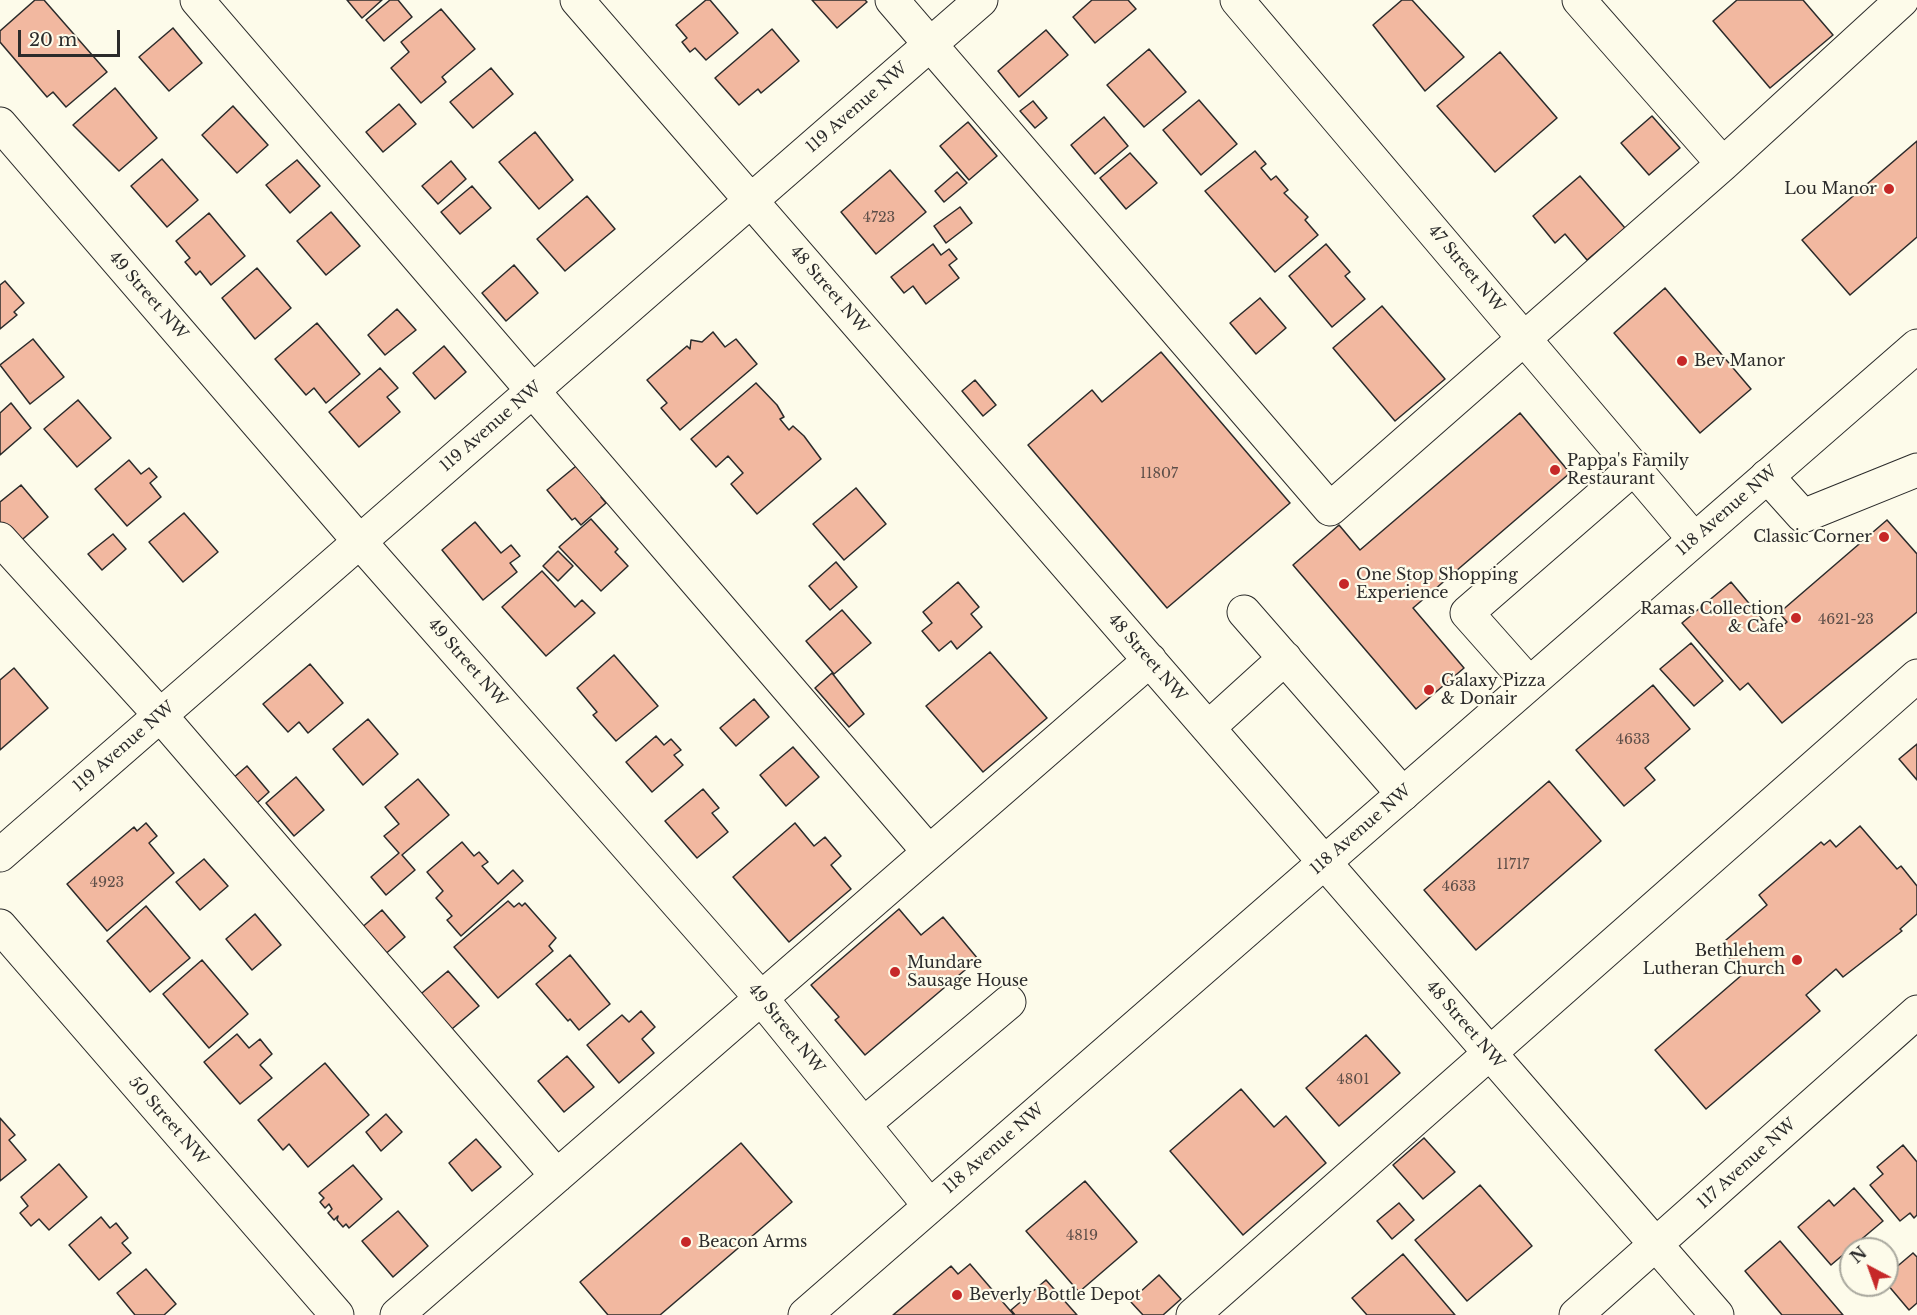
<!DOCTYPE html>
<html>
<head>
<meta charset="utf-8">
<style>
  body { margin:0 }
  #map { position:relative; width:1917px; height:1315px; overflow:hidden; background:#fdfbea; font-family:"Libre Baskerville",serif }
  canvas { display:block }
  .north { position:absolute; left:1839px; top:1237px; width:60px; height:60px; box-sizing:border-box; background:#fdfbea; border:2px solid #a9a89e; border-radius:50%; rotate:319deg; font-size:16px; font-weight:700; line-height:24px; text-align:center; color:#2b2b2b }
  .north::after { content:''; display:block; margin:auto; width:21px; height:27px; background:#c62828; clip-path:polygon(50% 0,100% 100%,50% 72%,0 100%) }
  .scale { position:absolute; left:18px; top:30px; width:102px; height:27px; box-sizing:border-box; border:3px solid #2b2b2b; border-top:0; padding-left:8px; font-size:18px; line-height:21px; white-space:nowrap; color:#2b2b2b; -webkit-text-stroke:4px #fdfbea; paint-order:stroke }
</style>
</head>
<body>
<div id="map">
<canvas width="1917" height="1315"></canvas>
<div class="north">N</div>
<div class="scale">20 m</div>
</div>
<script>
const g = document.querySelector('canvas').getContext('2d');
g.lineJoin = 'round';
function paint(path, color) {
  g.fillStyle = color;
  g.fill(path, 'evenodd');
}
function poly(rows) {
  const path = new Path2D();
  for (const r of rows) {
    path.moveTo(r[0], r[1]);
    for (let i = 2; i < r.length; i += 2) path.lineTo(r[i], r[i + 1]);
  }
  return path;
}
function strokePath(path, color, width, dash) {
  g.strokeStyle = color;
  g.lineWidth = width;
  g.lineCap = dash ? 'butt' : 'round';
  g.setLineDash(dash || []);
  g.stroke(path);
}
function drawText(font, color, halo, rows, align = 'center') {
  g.font = font + ' "Libre Baskerville",serif';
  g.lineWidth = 4.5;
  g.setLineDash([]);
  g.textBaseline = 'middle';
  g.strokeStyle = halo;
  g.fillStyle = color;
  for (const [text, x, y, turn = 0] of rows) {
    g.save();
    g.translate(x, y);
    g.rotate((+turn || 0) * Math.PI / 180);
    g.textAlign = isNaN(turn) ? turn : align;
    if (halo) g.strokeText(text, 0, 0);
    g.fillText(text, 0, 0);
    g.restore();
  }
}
const building = poly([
  [35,0,44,0,107,72,66,107,53,92,47,97,0,42,0,31,35,0],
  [347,0,382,0,362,18,347,0],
  [390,0,398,0,412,17,384,41,366,20,390,0],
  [706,0,710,0,738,33,706,60,695,48,690,52,682,42,687,38,676,25,706,0],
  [812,0,865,0,867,2,837,28,812,0],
  [1092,0,1128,0,1136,9,1095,43,1073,17,1092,0],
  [1402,0,1412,0,1464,57,1425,91,1373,25,1402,0],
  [1737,0,1803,0,1833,35,1770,88,1713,21,1737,0],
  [441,9,475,49,442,77,446,82,421,103,391,68,409,52,401,42,441,9],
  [173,28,202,63,169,91,139,57,173,28],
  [772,29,799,61,761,93,758,89,739,105,715,78,772,29],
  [1046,30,1068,55,1019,97,998,71,1046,30],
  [1149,49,1186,92,1144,127,1107,85,1149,49],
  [1500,52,1557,118,1495,172,1437,106,1500,52],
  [491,68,513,94,473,128,450,102,491,68],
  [115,88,157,138,119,171,73,125,115,88],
  [1199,100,1237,144,1201,175,1163,130,1199,100],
  [1033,101,1047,118,1035,128,1020,111,1033,101],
  [399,104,416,124,383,152,366,132,399,104],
  [233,106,268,145,237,173,202,135,233,106],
  [1652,116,1680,148,1649,175,1621,143,1652,116],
  [1104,117,1128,146,1095,174,1071,145,1104,117],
  [968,122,997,156,969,180,940,146,968,122],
  [535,132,573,180,539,209,499,162,535,132],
  [1917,141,1917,237,1850,295,1802,240,1917,141],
  [1255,151,1266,164,1261,168,1271,180,1276,176,1288,190,1284,193,1308,217,1305,220,1318,235,1275,272,1205,191,1255,151],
  [1130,153,1157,183,1126,209,1100,178,1130,153],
  [162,159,198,200,167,227,131,186,162,159],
  [297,160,320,186,290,213,266,185,297,160],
  [451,161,466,179,438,204,422,186,451,161],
  [890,170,926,212,876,254,841,212,890,170],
  [957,172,967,183,944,202,935,191,957,172],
  [1580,176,1625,228,1587,260,1565,234,1555,243,1533,216,1580,176],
  [472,186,491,208,460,234,441,212,472,186],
  [587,196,615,229,565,271,537,239,587,196],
  [960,207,972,223,946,243,934,226,960,207],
  [331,212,360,246,326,275,297,241,331,212],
  [209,213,245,256,211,285,200,271,196,275,185,262,190,258,176,241,209,213],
  [933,244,941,255,949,249,957,259,949,265,959,278,926,304,913,286,904,293,891,277,933,244],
  [1326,244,1350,272,1345,276,1365,299,1332,327,1289,276,1326,244],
  [514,265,538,293,506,321,482,293,514,265],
  [257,268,291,308,255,339,222,298,257,268],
  [5,281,24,303,14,312,17,315,0,329,0,285,5,281],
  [1665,288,1751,389,1700,433,1614,333,1665,288],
  [1260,298,1286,328,1256,354,1230,323,1260,298],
  [1382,306,1445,379,1395,421,1333,348,1382,306],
  [397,309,416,330,385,355,368,335,397,309],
  [317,323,360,374,326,403,314,388,306,395,275,359,317,323],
  [713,332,725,347,736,339,757,364,680,430,661,408,667,403,647,380,687,346,690,349,691,340,702,342,713,332],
  [33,339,64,377,30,404,0,365,33,339],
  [444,346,466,372,435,399,413,373,444,346],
  [1161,352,1290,503,1167,608,1028,445,1092,390,1102,402,1161,352],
  [380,368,398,388,387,397,400,412,359,447,329,412,380,368],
  [975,380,996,405,983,416,962,391,975,380],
  [756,383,777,405,784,417,780,419,789,430,793,426,804,436,821,459,757,514,731,484,743,473,728,456,716,467,691,439,756,383],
  [78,400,111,438,77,467,44,429,78,400],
  [11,403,31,428,0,455,0,413,11,403],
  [1520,413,1570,473,1413,608,1464,668,1416,709,1293,565,1339,525,1360,550,1520,413],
  [129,460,141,474,149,468,157,477,150,483,161,497,127,526,95,489,129,460],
  [581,462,606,493,601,497,606,503,581,525,575,518,572,520,547,490,581,462],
  [21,485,48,517,16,545,0,527,0,502,21,485],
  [856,488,886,524,844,560,813,524,856,488],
  [184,513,218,552,183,582,149,542,184,513],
  [591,519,618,549,615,552,628,566,601,591,559,547,591,519],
  [1887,520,1917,554,1917,612,1782,723,1748,683,1740,690,1682,623,1731,582,1774,633,1787,622,1779,613,1887,520],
  [475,522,501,553,511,545,520,556,510,563,517,572,483,600,442,550,475,522],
  [113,534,126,549,102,570,88,554,113,534],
  [558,551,573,566,558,581,543,566,558,551],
  [836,562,857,587,830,610,809,586,836,562],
  [542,571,575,607,582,600,595,613,546,656,502,607,542,571],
  [958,582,979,607,971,614,982,627,957,649,951,641,939,651,922,631,932,623,923,612,958,582],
  [842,610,871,643,834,674,806,641,842,610],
  [1691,643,1723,681,1694,706,1660,669,1691,643],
  [990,652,1047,718,983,772,926,706,990,652],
  [614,655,658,706,616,741,593,715,597,712,577,688,614,655],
  [310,664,343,703,308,733,299,722,288,732,263,704,310,664],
  [14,668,48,708,0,750,0,680,14,668],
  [832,673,864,714,849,727,815,688,832,673],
  [1653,685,1690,729,1645,768,1655,780,1624,806,1576,750,1653,685],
  [754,699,769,717,736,746,720,728,754,699],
  [368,719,398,754,363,785,333,749,368,719],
  [656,736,664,745,671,739,681,750,674,755,683,765,652,792,626,762,656,736],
  [1917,744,1917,780,1899,759,1917,744],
  [793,747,819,777,786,806,760,775,793,747],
  [247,766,269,792,248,811,225,785,247,766],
  [296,777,324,810,294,836,266,803,296,777],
  [418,779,449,815,402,855,415,870,386,895,371,877,399,853,384,836,399,824,385,807,418,779],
  [1549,781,1601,841,1476,950,1424,890,1549,781],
  [703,789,719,808,712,813,728,832,697,858,665,821,703,789],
  [146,823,157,836,149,843,174,873,107,931,67,884,134,827,137,831,146,823],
  [795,823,814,846,825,837,841,856,831,865,851,889,789,942,733,877,795,823],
  [1860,826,1897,869,1901,866,1917,886,1917,914,1900,929,1902,931,1843,977,1836,969,1806,995,1820,1011,1706,1109,1655,1050,1743,974,1719,946,1767,905,1759,895,1821,842,1824,845,1830,840,1836,847,1860,826],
  [462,842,474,856,479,852,488,862,482,866,498,884,513,870,523,881,461,936,447,920,452,916,436,898,443,891,427,872,462,842],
  [204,859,228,886,200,910,176,882,204,859],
  [508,901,514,907,519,903,522,906,525,903,556,938,549,946,553,951,498,998,454,947,508,901],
  [146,906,190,958,150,992,107,941,146,906],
  [899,909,921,935,943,917,978,959,865,1055,835,1020,839,1017,811,985,899,909],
  [382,910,405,937,375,963,352,936,382,910],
  [255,914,281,945,252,970,226,939,255,914],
  [570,955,610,1004,579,1030,570,1019,568,1021,536,984,570,955],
  [202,960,248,1014,209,1048,163,994,202,960],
  [448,971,479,1006,446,1034,416,998,448,971],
  [641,1011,655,1027,642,1039,654,1053,619,1083,587,1045,622,1015,629,1022,641,1011],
  [237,1034,249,1048,260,1039,272,1054,260,1065,272,1078,240,1104,204,1062,237,1034],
  [1366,1035,1400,1073,1339,1126,1306,1088,1366,1035],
  [567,1056,594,1087,564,1112,538,1081,567,1056],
  [325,1063,369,1115,308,1167,289,1144,283,1150,258,1120,325,1063],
  [1241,1089,1274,1127,1286,1116,1326,1163,1243,1235,1170,1151,1241,1089],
  [386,1114,402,1132,381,1151,366,1132,386,1114],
  [0,1118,15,1135,9,1140,26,1160,0,1181,0,1118],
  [1424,1138,1455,1172,1423,1199,1393,1165,1424,1138],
  [476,1139,501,1167,472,1191,449,1163,476,1139],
  [741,1143,792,1202,660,1315,608,1315,580,1282,741,1143],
  [1903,1145,1917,1162,1917,1215,1914,1218,1910,1213,1900,1221,1870,1185,1883,1174,1877,1167,1903,1145],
  [59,1164,87,1197,49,1230,39,1219,31,1226,20,1213,28,1206,21,1197,59,1164],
  [353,1165,382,1199,349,1228,346,1224,343,1227,337,1220,338,1216,334,1220,328,1213,332,1209,329,1204,325,1208,320,1202,324,1198,319,1193,353,1165],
  [1085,1181,1137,1242,1079,1292,1026,1231,1085,1181],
  [1480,1185,1532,1246,1467,1301,1415,1240,1480,1185],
  [1854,1188,1883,1221,1831,1265,1798,1227,1829,1200,1834,1206,1854,1188],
  [1399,1203,1414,1220,1392,1239,1377,1221,1399,1203],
  [398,1211,428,1246,393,1277,362,1241,398,1211],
  [101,1217,110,1228,116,1223,128,1238,122,1243,131,1253,99,1280,69,1245,101,1217],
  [1780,1241,1843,1315,1782,1315,1745,1271,1780,1241],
  [1913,1253,1917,1257,1917,1303,1909,1310,1887,1284,1887,1275,1913,1253],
  [1403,1254,1455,1315,1367,1315,1352,1298,1403,1254],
  [970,1264,1014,1315,893,1315,951,1266,958,1274,970,1264],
  [146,1269,176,1304,164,1315,135,1315,117,1293,146,1269],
  [1159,1275,1181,1299,1163,1315,1143,1315,1130,1301,1159,1275],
  [1046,1280,1077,1315,1015,1315,1011,1310,1046,1280]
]);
paint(building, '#f2b8a0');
strokePath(building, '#2b2b2b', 1.5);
const minor = poly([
  [197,0,929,852],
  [577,0,1717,1315],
  [892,0,1330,509,1723,164,1902,0],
  [1237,0,1694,539],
  [1579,0,1723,164],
  [0,124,360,542,761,998,929,1205],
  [1767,476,1803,516,1917,470],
  [0,539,160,715,557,1176],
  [1244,612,1403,794],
  [1529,683,1467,613,1635,467],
  [1208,728,1285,658],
  [0,855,981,0],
  [864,1124,1009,1002],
  [397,1315,1150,660],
  [1193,1315,1917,676],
  [1576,1315,1917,1012]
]);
const major = poly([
  [0,926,337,1315],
  [805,1315,1917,346]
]);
strokePath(minor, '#2b2b2b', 35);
strokePath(major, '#2b2b2b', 35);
strokePath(minor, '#fdfbea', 33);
strokePath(major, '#fdfbea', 33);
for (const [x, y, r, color] of [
  [1889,189,6,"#c62828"],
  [1682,361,6,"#c62828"],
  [1555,470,6,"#c62828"],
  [1884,537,6,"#c62828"],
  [1344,584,6,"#c62828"],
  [1796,618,6,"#c62828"],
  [1429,690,6,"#c62828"],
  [1797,960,6,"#c62828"],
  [895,972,6,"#c62828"],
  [686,1242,6,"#c62828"],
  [957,1295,6,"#c62828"]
]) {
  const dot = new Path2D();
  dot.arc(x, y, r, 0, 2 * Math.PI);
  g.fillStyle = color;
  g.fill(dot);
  strokePath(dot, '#fdfbea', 2);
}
drawText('14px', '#5d4e48', null, [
  ["4723",879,218],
  ["11807",1159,474],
  ["4621-23",1846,620],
  ["4633",1633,740],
  ["11717",1513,865],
  ["4923",107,883],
  ["4633",1459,887],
  ["4801",1353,1080],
  ["4819",1082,1236]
]);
drawText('16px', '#2b2b2b', '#fdfbea', [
  ["119 Avenue NW",857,108,-41],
  ["47 Street NW",1466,269,50],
  ["48 Street NW",829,290,49],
  ["49 Street NW",148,296,49],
  ["119 Avenue NW",491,427,-41],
  ["118 Avenue NW",1727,511,-41],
  ["48 Street NW",1147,658,49],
  ["49 Street NW",467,663,49],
  ["119 Avenue NW",124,747,-41],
  ["118 Avenue NW",1361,830,-41],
  ["48 Street NW",1465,1025,49],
  ["49 Street NW",786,1029,51],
  ["50 Street NW",168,1121,49],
  ["118 Avenue NW",994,1149,-41],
  ["117 Avenue NW",1747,1164,-42]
]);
drawText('16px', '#2b2b2b', '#fdfbea', [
  ["Lou Manor",1877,189,"right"],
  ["Bev Manor",1694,361],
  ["Pappa's Family",1567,461],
  ["Restaurant",1567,479],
  ["Classic Corner",1872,537,"right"],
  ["One Stop Shopping",1356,575],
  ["Experience",1356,593],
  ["Ramas Collection",1784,609,"right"],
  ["& Cafe",1784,627,"right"],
  ["Galaxy Pizza",1441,681],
  ["& Donair",1441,699],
  ["Bethlehem",1785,951,"right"],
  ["Lutheran Church",1785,969,"right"],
  ["Mundare",907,963],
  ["Sausage House",907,981],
  ["Beacon Arms",698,1242],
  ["Beverly Bottle Depot",969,1295]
], 'left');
</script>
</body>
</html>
